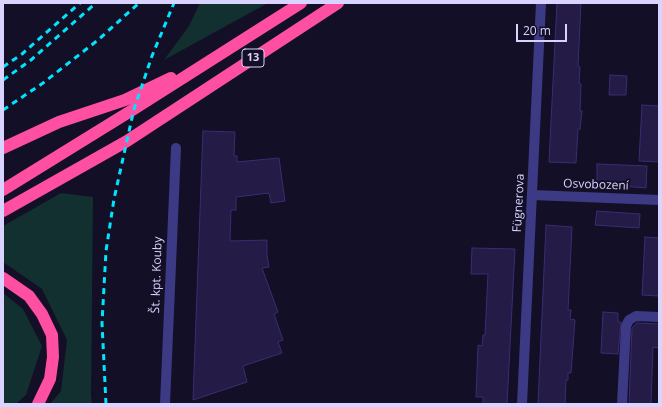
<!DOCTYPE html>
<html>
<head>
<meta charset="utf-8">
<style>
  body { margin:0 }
  #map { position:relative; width:662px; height:407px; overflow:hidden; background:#130f26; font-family:"Open Sans",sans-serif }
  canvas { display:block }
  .frame { position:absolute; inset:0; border:4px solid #d9d4ff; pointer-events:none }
  .scale { position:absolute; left:516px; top:24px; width:51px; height:18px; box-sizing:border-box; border:2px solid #d9d4ff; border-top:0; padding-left:5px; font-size:12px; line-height:14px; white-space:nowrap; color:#d9d4ff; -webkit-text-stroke:3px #130f26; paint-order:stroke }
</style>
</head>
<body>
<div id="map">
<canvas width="662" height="407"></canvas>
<div class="frame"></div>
<div class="scale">20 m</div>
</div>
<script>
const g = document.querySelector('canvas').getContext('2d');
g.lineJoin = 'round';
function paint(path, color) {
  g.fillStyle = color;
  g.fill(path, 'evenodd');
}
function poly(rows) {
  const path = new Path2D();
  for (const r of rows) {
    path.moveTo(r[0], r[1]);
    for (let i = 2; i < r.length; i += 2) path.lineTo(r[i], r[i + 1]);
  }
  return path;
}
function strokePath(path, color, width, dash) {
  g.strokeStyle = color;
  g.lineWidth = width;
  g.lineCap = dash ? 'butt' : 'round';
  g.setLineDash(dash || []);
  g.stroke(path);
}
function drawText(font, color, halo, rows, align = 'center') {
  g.font = font + ' "Open Sans",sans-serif';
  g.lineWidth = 4;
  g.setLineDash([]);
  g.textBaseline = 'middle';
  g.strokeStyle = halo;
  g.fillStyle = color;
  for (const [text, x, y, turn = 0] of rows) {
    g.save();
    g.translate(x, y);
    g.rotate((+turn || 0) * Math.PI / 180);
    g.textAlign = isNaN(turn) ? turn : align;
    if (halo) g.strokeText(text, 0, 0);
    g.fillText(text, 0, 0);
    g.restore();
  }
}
paint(poly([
  [200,3,268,3,164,60,189,26],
  [61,193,93,197,91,395,92,404,50,404,61,391,67,340,42,289,3,262,3,226],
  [3,293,23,309,42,346,26,395,16,404,3,404]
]), '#12302f');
const building = poly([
  [557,3,581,3,578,66,580,67,579,83,581,84,580,111,582,111,580,129,578,129,576,163,549,162,557,3],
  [610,75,627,76,626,95,609,95,610,75],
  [642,105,659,106,659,162,639,161,642,105],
  [203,131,235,132,234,156,237,156,237,162,279,158,285,201,271,203,269,193,236,197,236,210,231,210,230,241,267,240,267,255,269,267,262,268,278,312,274,314,283,340,278,342,282,353,243,366,247,382,193,400,203,131],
  [597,164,647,166,646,188,597,184,597,164],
  [597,211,640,214,639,228,595,225,597,211],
  [546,225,572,227,568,310,571,310,570,319,575,320,571,373,568,373,568,380,566,380,565,404,538,404,546,225],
  [645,237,659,238,659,296,642,295,645,237],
  [472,248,515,249,507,404,483,404,483,397,476,397,478,345,482,346,483,335,485,335,488,274,471,274,472,248],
  [603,312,618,313,618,322,621,322,618,354,601,353,603,312],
  [637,323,659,324,659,348,653,347,651,404,629,404,632,328,637,323]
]);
paint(building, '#241b47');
strokePath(building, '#3b2d73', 1);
strokePath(poly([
  [532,195,659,200],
  [165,404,176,148],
  [522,404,541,3],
  [622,404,626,326,629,320,636,316,659,317]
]), '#3d3a85', 10);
strokePath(poly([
  [3,148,59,122,125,100,171,78],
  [3,190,134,109,301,3],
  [3,211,127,141,338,3],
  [3,278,29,296,42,314,52,335,53,357,50,379,38,404]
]), '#ff4fa3', 12);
strokePath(poly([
  [3,67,22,54,80,3],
  [3,80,31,60,96,3],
  [3,110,43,83,98,40,139,3],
  [106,404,102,323,106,251,114,199,134,109,152,56,174,3]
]), '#00e5ff', 3, [6, 5]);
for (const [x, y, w] of [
  [253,58,22]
]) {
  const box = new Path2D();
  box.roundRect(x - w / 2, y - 9, w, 18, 3);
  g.fillStyle = '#130f26';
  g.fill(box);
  strokePath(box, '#d9d4ff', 1);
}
drawText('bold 11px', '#d9d4ff', null, [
  ["13",253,58]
]);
drawText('12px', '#d9d4ff', '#130f26', [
  ["Osvobození",596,185,2],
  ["Fügnerova",519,203,-87],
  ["Št. kpt. Kouby",157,275,-88]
]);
</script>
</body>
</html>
